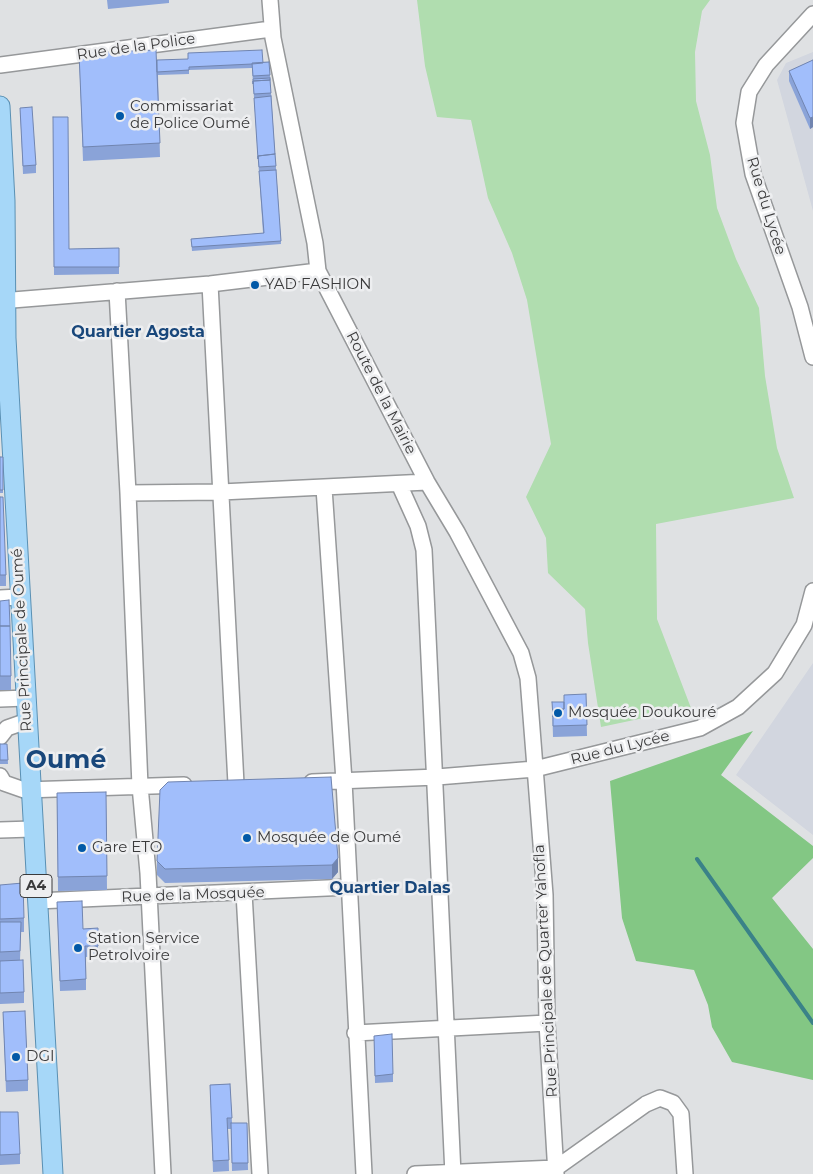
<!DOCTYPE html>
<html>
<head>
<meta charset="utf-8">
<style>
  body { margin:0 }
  canvas { display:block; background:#dfe1e3 }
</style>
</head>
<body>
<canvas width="813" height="1174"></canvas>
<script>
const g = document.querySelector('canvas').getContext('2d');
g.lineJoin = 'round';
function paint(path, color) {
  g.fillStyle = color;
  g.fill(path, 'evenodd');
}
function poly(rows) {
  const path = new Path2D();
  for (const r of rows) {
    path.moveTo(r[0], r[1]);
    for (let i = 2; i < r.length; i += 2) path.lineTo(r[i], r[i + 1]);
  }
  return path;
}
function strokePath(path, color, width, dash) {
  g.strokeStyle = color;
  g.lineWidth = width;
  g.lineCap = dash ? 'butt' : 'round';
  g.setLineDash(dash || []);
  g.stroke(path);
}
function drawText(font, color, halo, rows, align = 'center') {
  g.font = font + ' Montserrat,sans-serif';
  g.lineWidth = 5;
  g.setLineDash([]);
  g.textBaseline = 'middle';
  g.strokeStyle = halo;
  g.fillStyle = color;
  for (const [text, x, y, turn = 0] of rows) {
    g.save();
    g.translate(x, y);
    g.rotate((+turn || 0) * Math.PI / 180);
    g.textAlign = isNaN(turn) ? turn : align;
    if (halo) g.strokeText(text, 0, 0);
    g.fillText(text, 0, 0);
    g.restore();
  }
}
paint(poly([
  [813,52,813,211,777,80,786,63],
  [813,663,813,835,736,775]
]), '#d2d6df');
paint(poly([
  [417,0,710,0,702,11,695,52,696,101,710,155,717,208,736,259,759,308,765,376,777,448,794,498,656,524,657,619,691,708,601,727,588,643,585,609,548,573,546,538,526,497,551,444,527,300,512,253,488,198,471,120,437,117,425,66]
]), '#b0ddaf');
paint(poly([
  [753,731,721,775,813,846,813,858,772,898,813,949,813,1080,732,1062,712,1027,708,1005,694,970,636,961,622,918,610,781]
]), '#83c784');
strokePath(poly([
  [697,859,813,1023]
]), '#3a8288', 4);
const minor = poly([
  [270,0,273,38,315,243,318,271,427,482,457,532,521,653,528,678,545,895,547,1023,556,1174],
  [813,14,766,65,749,92,744,123,753,174,800,307,813,357],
  [0,65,271,29],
  [210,284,236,784],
  [117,291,128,493,140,786,148,873,163,1174],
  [0,301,210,284,318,271],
  [399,484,418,526,424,550,453,1174],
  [324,488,344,781,364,1174],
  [128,493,221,492,427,482],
  [0,598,19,597],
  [0,699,26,698],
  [0,737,7,728,27,721],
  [0,776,4,783,24,790,184,785],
  [312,782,437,777,535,769,700,728,738,707,775,673,804,625,813,591],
  [0,830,32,829],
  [244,893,260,1174],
  [37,901,349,887],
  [355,1033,547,1023],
  [415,1174,556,1168,646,1104,660,1098,673,1103,681,1114,685,1174]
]);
const major = poly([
  [0,106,5,201,6,338,53,1174]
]);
strokePath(minor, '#96989a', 18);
strokePath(major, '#5a90b3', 21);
strokePath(minor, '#fff', 15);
strokePath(major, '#a6d7f8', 19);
paint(poly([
  [107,0,169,0,169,3,108,9],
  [79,53,157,60,269,62,281,244,192,251,191,239,263,233,252,68,189,70,189,74,158,75,160,157,83,161],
  [813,60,813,127,810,129,789,81,789,71],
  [20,108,36,165,36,173,23,174],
  [53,117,69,249,119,248,119,274,54,275],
  [0,457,3,457,3,493,0,493],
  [0,497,6,575,6,586,0,586],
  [0,601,11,676,11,690,0,690],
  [586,694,587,736,553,737,552,702,564,702],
  [0,744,7,744,8,764,0,764],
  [331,777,338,872,332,879,165,883,157,875,157,861],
  [106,792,107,890,58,891,57,793],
  [0,885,24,918,24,932,21,932,20,960,24,992,24,1003,0,1004],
  [57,902,83,929,98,928,98,956,86,957,86,990,60,991],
  [3,1012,28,1080,28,1091,6,1092],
  [374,1036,393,1074,393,1082,375,1083],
  [230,1084,232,1123,247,1123,248,1170,232,1171,231,1129,228,1129,229,1171,213,1172,210,1085],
  [0,1112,20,1154,20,1164,0,1165]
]), '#8aa3d8');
paint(poly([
  [813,117,813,127,810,129,810,118],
  [338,858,338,872,332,879,332,865]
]), '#7185b0');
const building = poly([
  [156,50,160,143,83,147,79,53,156,50],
  [262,50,263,63,252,64,189,67,189,70,157,72,157,60,188,59,188,53,262,50],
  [813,60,813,117,810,118,789,71,813,60],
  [269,62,270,75,253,76,252,63,269,62],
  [270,78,270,80,253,81,253,84,253,79,270,78],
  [270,80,271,93,254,94,253,81,270,80],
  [271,96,275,154,258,156,258,159,254,98,271,96],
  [32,107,36,165,23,166,20,108,32,107],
  [53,117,68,117,69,249,119,248,119,267,54,267,53,117],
  [275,154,276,166,259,167,258,156,275,154],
  [276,170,281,241,192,247,191,239,264,233,259,171,276,170],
  [0,457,3,457,3,490,0,490,0,457],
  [0,497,3,497,6,575,0,575,0,497],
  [9,600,10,626,0,626,0,601,9,600],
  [0,626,10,626,11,676,0,676,0,626],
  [586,694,587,725,553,726,553,710,564,709,564,695,586,694],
  [552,702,564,702,564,709,553,710,553,717,552,702],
  [0,744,7,744,8,760,0,760,0,744],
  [331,777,338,858,332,865,165,869,157,861,160,790,168,782,331,777],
  [106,792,107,876,58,877,57,793,106,792],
  [23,883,24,918,0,919,0,885,23,883],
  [82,901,83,929,98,928,98,946,85,946,86,979,60,981,57,902,82,901],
  [0,922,21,922,20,951,0,952,0,922],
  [23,960,24,992,0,993,0,961,23,960],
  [25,1011,28,1080,6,1081,3,1012,25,1011],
  [392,1034,393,1074,375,1076,374,1036,392,1034],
  [230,1084,232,1118,227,1118,229,1160,213,1161,210,1085,230,1084],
  [0,1112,18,1112,20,1154,0,1155,0,1112],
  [231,1123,247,1123,248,1163,232,1163,231,1123]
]);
paint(building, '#a1befb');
strokePath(building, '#7185b0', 1);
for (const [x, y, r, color] of [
  [120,116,5,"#0259a7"],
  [255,285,5,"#0259a7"],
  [558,713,5,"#0259a7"],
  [247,838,5,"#0259a7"],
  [82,848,5,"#0259a7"],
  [78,948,5,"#0259a7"],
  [16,1057,5,"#0259a7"]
]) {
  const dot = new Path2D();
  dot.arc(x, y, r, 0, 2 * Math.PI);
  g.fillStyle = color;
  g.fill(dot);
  strokePath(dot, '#edeef0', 2);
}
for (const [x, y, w] of [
  [36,886,32]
]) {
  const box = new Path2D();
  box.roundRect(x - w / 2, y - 11.5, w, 23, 4);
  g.fillStyle = '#edeef0';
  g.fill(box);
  strokePath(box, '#3b3b3c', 1);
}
drawText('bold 14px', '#3b3b3c', null, [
  ["A4",36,886]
]);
drawText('15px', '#3b3b3c', '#edeef0', [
  ["Rue de la Police",136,47,-8],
  ["Rue du Lycée",766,206,73],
  ["Route de la Mairie",381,393,63],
  ["Rue Principale de Oumé",22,640,-93],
  ["Rue du Lycée",620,748,-14],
  ["Rue de la Mosquée",193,895,-2],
  ["Rue Principale de Quarter Yahofla",546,971,-93]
]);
drawText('15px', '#3b3b3c', '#edeef0', [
  ["Commissariat",130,107],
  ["de Police Oumé",130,124],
  ["YAD FASHION",265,285],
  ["Mosquée Doukouré",568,713],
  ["Mosquée de Oumé",257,838],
  ["Gare ETO",92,848],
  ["Station Service",88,939],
  ["PetroIvoire",88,956],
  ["DGI",26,1057]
], 'left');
drawText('bold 16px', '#19477b', '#edeef0', [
  ["Quartier Agosta",138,332],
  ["Quartier Dalas",390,888]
]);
drawText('bold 25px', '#19477b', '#edeef0', [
  ["Oumé",66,761]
]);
</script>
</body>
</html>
